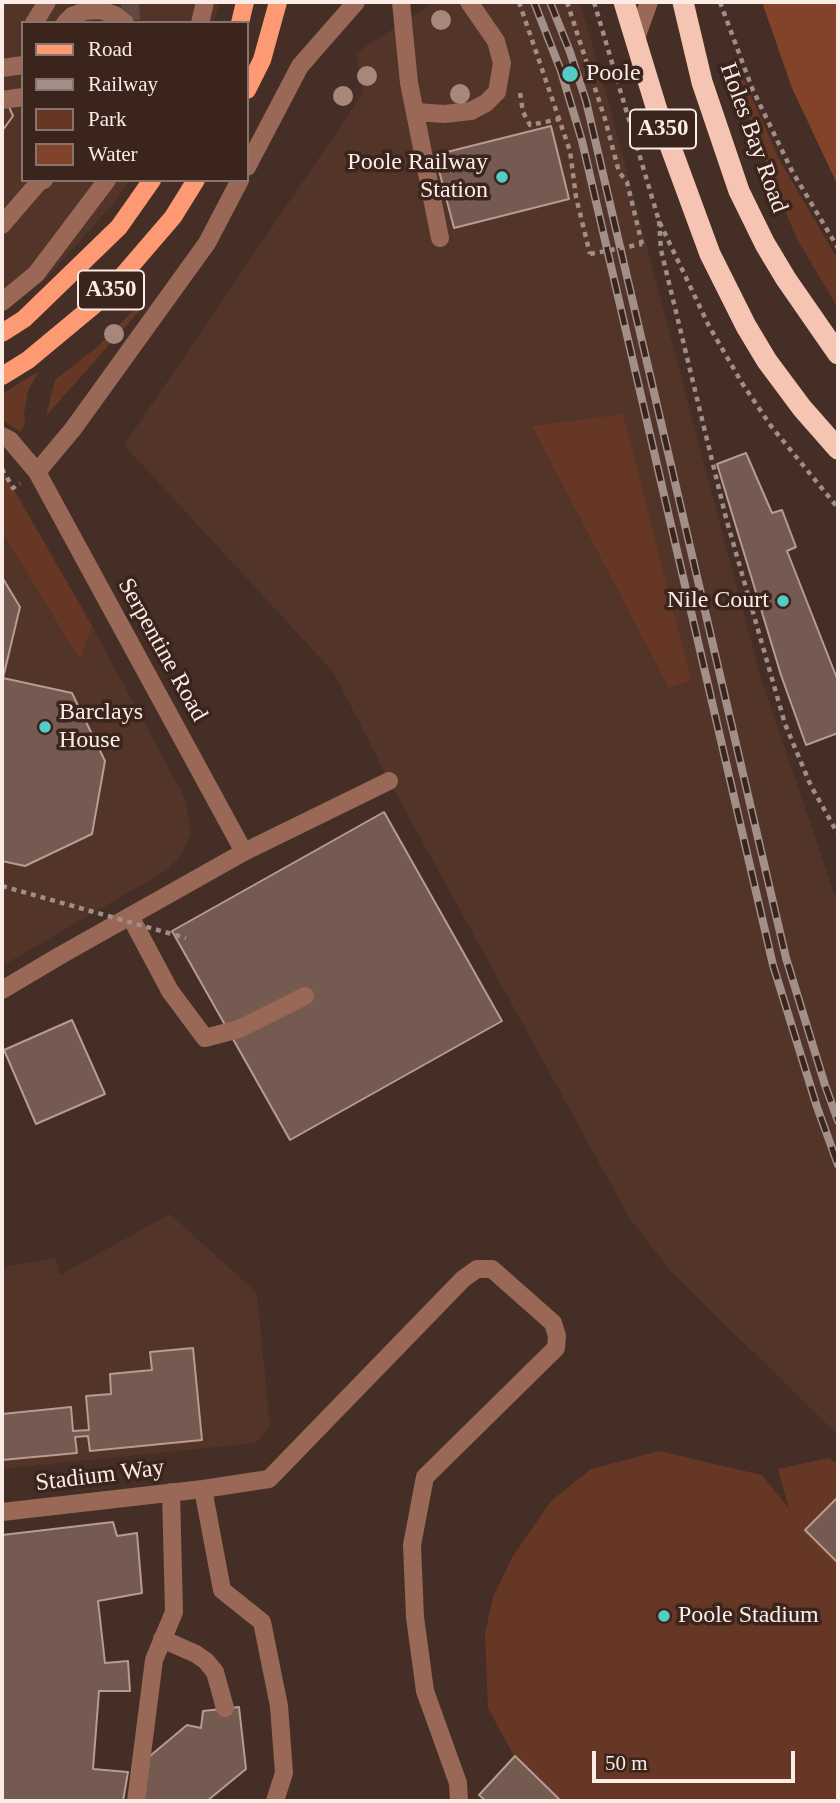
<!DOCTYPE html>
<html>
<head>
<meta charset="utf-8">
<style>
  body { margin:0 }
  #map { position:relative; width:840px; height:1803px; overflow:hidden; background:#452e25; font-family:"Times New Roman",serif }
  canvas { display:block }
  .frame { position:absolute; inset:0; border:4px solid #fbece6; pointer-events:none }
  .legend { position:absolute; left:21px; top:21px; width:228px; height:161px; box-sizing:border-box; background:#3a241c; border:2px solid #87746d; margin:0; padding:9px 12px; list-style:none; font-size:21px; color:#fbece6 }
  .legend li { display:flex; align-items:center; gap:14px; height:35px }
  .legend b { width:35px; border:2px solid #87746d }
  .scale { position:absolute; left:592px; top:1751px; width:203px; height:32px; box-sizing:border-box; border:4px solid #fbece6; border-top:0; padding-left:9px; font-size:21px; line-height:24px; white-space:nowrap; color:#fbece6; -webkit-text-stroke:5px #3a241c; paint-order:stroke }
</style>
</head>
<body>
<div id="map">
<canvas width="840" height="1803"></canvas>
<div class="frame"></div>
<ul class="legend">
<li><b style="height:9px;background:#fd9973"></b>Road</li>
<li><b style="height:9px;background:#a28f87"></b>Railway</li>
<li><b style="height:19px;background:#663725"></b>Park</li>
<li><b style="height:19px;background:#83432b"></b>Water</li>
</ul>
<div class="scale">50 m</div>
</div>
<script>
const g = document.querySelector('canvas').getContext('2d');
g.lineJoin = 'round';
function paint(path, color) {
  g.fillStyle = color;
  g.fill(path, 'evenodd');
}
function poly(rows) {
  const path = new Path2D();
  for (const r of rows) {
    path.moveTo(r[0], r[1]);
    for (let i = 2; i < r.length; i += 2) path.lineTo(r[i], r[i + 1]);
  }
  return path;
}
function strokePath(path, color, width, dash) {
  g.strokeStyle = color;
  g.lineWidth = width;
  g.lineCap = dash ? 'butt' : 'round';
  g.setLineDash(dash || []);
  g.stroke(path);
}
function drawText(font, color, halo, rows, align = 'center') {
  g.font = font + ' "Times New Roman",serif';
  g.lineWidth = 7;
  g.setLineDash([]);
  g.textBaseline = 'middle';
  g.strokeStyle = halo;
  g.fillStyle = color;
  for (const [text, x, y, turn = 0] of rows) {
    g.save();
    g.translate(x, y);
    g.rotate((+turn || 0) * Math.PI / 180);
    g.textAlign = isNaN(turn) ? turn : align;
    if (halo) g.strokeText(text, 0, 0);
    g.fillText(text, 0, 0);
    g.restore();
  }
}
paint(poly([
  [2,2,220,2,213,23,23,23,23,180,129,180,114,203,43,282,2,312],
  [434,2,580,2,609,104,760,675,838,905,838,1435,673,1274,630,1219,389,781,334,673,124,445,363,93,356,53],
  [2,469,92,626,185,798,191,831,183,853,167,870,2,966],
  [170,1214,257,1293,270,1427,255,1443,2,1469,2,1267,55,1258,60,1275]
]), '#523429');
paint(poly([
  [731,57,736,62,779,159,838,260,838,308,797,239,775,187,754,133],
  [140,304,140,310,46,416,55,380,97,347],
  [39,371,28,391,24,414,25,424,21,432,2,420,2,394],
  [623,414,691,680,669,688,532,426],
  [2,469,92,626,80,660,2,531],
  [659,1451,762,1475,789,1509,778,1469,828,1458,838,1463,838,1801,516,1801,525,1776,488,1708,485,1634,493,1597,513,1556,551,1501,591,1469]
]), '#663725');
paint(poly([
  [762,2,838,2,838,186,792,88]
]), '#83432b');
const building = poly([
  [2,91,13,116,2,131,2,91],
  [2,91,13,116,2,131,2,91],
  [551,126,569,199,454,228,435,155,551,126],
  [746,453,772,513,782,510,796,547,787,551,838,681,838,733,806,745,781,675,717,464,746,453],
  [2,577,20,607,3,678,72,693,105,761,92,834,25,866,2,861,2,577],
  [384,812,502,1021,290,1140,172,931,384,812],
  [72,1020,105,1094,36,1124,4,1050,72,1020],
  [193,1348,202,1440,90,1451,88,1436,75,1437,77,1453,2,1460,2,1414,71,1407,73,1431,89,1430,86,1396,111,1394,110,1374,152,1370,150,1352,193,1348],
  [838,1497,838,1563,805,1530,838,1497],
  [113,1522,117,1536,137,1533,142,1593,98,1601,105,1663,128,1661,130,1691,99,1691,93,1769,128,1772,123,1801,2,1801,2,1535,113,1522],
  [239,1707,246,1769,207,1801,141,1801,144,1761,187,1725,201,1728,203,1711,239,1707],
  [515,1756,561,1801,486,1801,479,1795,515,1756]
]);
paint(building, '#745a51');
strokePath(building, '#b89b91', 2);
strokePath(poly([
  [130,2,131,23]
]), '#604a42', 18, [18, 9]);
strokePath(poly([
  [519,2,570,151,576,197,590,254],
  [567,2,605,119,619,172,627,182,642,244],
  [594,2,659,221,709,326,742,383,771,426,838,508],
  [720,2,752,88,792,171,838,248],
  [520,93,523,112,530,125,560,119],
  [659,221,661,250,726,518,785,724,811,786,838,834],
  [2,469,13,488,20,483]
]), '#a18e87', 4.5, [5, 5]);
strokePath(poly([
  [401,2,409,83,440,238],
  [34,23,47,2],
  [65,23,72,16,85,11,100,10,115,15,125,23],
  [200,23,205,2],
  [635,41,649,2],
  [2,68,23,65],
  [2,100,23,97],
  [416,112,444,114,471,111,486,103,497,92,502,63,496,41,469,2],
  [247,167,300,66,356,2],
  [2,225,39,182,44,180],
  [2,302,36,274,107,180],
  [2,436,10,440,37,472,244,852,61,955,2,990],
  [37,472,73,429,207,243,240,180],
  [244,852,389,781],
  [130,916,170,991,205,1038,239,1029,305,996],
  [2,1512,203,1489],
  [162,1639,196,1654,206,1661,215,1672,225,1708],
  [136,1801,154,1660,174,1612,171,1492],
  [275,1801,284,1773,279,1706,262,1622,222,1590,203,1489,269,1479,463,1279,477,1269,492,1269,553,1323,557,1336,556,1348,425,1477,412,1545,415,1617,425,1691,458,1783,459,1801]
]), '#996856', 18);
strokePath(poly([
  [240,23,245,2],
  [247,90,262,60,278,2],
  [2,333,24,319,119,227,152,180],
  [2,376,28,360,105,296,173,217,196,180]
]), '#fd9973', 18);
strokePath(poly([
  [624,2,657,110,710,254,746,326,767,361,802,408,838,449],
  [683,2,702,82,739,191,765,244,786,279,838,354]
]), '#f5c4b2', 21);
const rail = poly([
  [534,2,561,71,582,141,773,965,817,1107,838,1165],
  [550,2,570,52,586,101,786,958,825,1085,838,1121]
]);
strokePath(rail, '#a28f87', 8);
strokePath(rail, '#3a241c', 5, [16]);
strokePath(poly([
  [590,254,642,244],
  [2,886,186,938]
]), '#a18e87', 4.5, [5, 5]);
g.fillStyle = '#a7877b';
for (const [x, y] of [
  [441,20],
  [367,76],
  [460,94],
  [343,96],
  [114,334]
]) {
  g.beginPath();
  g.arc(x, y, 10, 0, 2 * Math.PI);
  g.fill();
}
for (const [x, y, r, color] of [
  [570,74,9,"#54cdc8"],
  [502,177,7,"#54cdc8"],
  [783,601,7,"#54cdc8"],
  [45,727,7,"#54cdc8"],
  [664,1616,7,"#54cdc8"]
]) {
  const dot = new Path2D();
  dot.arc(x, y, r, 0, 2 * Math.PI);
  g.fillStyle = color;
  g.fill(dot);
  strokePath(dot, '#3a241c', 2.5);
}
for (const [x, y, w] of [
  [663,129,66],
  [111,290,66]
]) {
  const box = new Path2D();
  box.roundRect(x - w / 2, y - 19.5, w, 39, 5);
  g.fillStyle = '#3a241c';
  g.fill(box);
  strokePath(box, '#fbece6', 2);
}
drawText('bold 23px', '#fbece6', null, [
  ["A350",663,129],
  ["A350",111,290]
]);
drawText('24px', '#fbece6', '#3a241c', [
  ["Poole",586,74],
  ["Poole Railway",488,163,"right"],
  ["Station",488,191,"right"],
  ["Nile Court",769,601,"right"],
  ["Barclays",59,713],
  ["House",59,741],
  ["Poole Stadium",678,1616]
], 'left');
drawText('24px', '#fbece6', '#3a241c', [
  ["Holes Bay Road",753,138,70],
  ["Serpentine Road",162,650,61],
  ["Stadium Way",100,1476,-7]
]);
</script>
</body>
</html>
